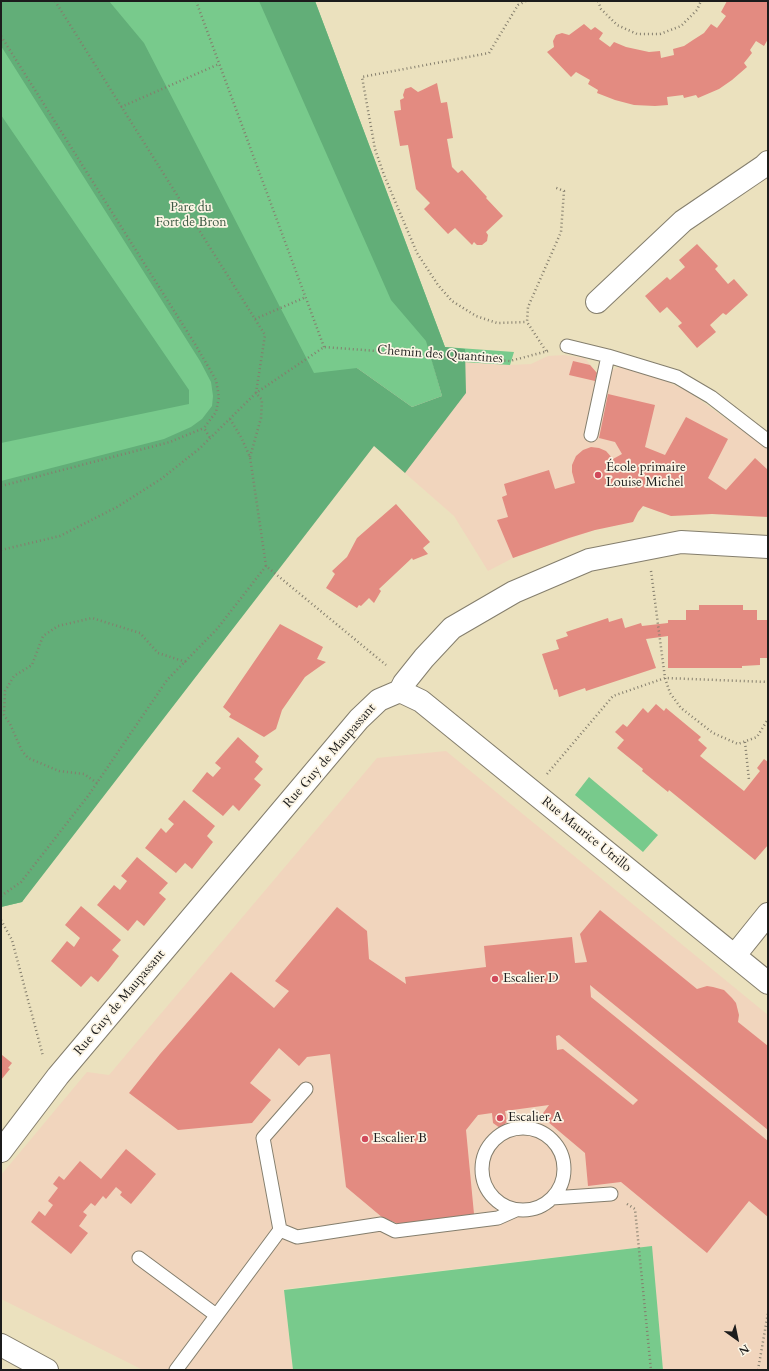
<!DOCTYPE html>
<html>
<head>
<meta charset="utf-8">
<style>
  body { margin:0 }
  #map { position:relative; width:769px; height:1371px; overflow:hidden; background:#ebe1be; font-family:Cardo,serif }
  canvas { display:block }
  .frame { position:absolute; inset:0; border:2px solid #1c1c1c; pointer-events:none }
  .north { position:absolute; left:717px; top:1319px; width:40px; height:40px; -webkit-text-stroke:3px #fcf5e5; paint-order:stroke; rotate:147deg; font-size:11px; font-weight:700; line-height:16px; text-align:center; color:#1c1c1c }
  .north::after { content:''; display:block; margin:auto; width:14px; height:18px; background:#1c1c1c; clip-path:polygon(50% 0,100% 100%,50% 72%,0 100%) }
</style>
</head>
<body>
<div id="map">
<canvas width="769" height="1371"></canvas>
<div class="frame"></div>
<div class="north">N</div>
</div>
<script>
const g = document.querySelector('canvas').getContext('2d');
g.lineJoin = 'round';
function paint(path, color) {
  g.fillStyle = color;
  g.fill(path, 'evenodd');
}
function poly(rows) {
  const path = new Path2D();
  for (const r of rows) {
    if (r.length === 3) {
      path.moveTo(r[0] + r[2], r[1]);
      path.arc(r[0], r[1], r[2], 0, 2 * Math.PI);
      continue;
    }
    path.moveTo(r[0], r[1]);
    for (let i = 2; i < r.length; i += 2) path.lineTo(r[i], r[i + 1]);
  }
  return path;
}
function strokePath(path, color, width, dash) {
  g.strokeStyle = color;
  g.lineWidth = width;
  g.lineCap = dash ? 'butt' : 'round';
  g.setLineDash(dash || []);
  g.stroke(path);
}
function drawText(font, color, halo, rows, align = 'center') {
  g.font = font + ' Cardo,serif';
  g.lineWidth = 3.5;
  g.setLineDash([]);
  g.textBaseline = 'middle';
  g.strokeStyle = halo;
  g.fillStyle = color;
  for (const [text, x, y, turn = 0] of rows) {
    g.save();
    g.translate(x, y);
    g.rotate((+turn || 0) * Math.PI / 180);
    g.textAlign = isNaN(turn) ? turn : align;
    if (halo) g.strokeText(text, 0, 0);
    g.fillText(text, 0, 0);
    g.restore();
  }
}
paint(poly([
  [325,353,510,365,531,364,548,356,564,355,585,358,597,373,609,376,610,371,621,366,656,376,689,392,768,449,768,517,712,514,671,516,643,506,638,512,633,522,595,530,538,549,513,558,488,571,454,516,374,446,282,565],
  [446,751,768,1015,768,1370,663,1370,651,1246,284,1289,293,1370,143,1370,1,1299,1,1175,87,1072,109,1075,377,758]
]), '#f1d5bd');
paint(poly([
  [1,1,315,1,445,347,514,352,510,365,432,360,442,396,412,407,357,368,22,902,1,907],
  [589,777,658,835,643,852,575,795],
  [652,1246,663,1370,293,1370,284,1290]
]), '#78ca8c');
paint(poly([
  [1,1,109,1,144,43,314,373,357,368,412,407,442,396,426,341,391,300,259,1,315,1,445,347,465,349,466,393,405,473,374,446,22,902,1,907,1,481,164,439,191,427,202,419,212,406,213,396,211,382,200,361,1,46],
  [1,115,189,390,189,404,1,443]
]), '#62ae78');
paint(poly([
  [727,1,768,1,768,39,764,46,756,41,750,50,752,53,744,63,747,67,732,80,719,89,698,98,696,95,684,98,683,95,667,97,668,105,655,106,634,105,615,100,597,93,598,90,588,84,590,80,576,72,571,77,547,52,554,47,553,41,556,35,562,33,569,35,584,24,591,30,595,27,603,33,599,39,610,47,614,42,626,47,649,52,660,51,661,58,674,55,673,49,684,46,693,40,704,33,711,24,717,28,726,16,721,12],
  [437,83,441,103,447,102,453,138,447,139,452,167,458,173,462,170,487,197,486,198,503,216,486,232,488,235,487,241,482,245,477,245,474,242,472,245,455,228,448,234,424,209,430,203,416,189,408,145,400,146,394,111,401,110,400,100,404,98,403,95,405,89,411,87,418,92],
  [697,244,718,266,715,269,728,284,734,279,748,295,726,315,723,313,710,325,716,332,697,348,678,326,682,323,667,307,660,313,645,296,667,277,670,280,685,267,679,260],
  [573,361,590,365,597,373,595,381,569,375],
  [608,394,655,405,645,447,665,455,686,417,728,439,708,478,726,490,755,458,768,470,768,517,712,514,671,516,643,506,638,512,633,522,595,530,569,538,513,558,497,520,508,517,502,497,507,495,504,484,549,470,555,489,575,483,572,472,572,465,576,456,583,450,591,447,599,448,606,451,613,459,622,454,615,442,599,438],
  [396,504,430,542,423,548,428,554,413,560,412,558,379,589,381,591,374,603,369,598,361,606,359,605,357,608,326,588,335,574,332,571,347,557,357,538],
  [699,605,743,605,743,610,757,610,757,620,768,620,768,658,760,658,760,665,742,666,742,668,668,668,668,636,646,639,656,668,586,691,585,688,559,697,557,689,554,690,542,654,559,649,556,640,568,636,566,632,608,618,609,622,622,618,625,628,641,623,642,626,668,623,668,620,686,620,686,610,699,610],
  [280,624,323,647,317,659,326,662,305,677,282,710,276,729,264,737,229,717,231,714,223,707],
  [656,704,664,711,666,708,701,737,698,740,707,748,700,756,744,791,760,771,757,768,764,759,768,762,768,845,755,860,669,790,668,792,642,771,643,769,617,748,624,740,615,732,623,724,627,727,643,708,648,713],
  [238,737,259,756,255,762,263,769,254,779,261,785,239,811,233,805,223,816,192,791,207,772,213,777,221,768,215,763],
  [184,800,215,826,207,836,213,842,202,856,192,869,185,863,176,873,145,848,161,828,166,833,174,824,168,819],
  [137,857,168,883,159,893,166,899,144,926,137,920,128,931,97,905,114,885,120,890,127,881,121,876],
  [81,906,121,940,112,950,119,956,109,969,98,982,91,976,81,987,51,961,67,941,74,947,80,938,65,925],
  [337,907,367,931,369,959,406,984,405,977,486,967,484,946,572,937,575,963,587,962,580,934,600,910,697,989,707,986,713,987,724,990,732,998,736,1003,739,1015,738,1022,768,1046,768,1130,590,985,591,997,768,1141,768,1217,749,1201,707,1253,621,1182,588,1186,585,1153,541,1116,549,1105,505,1111,507,1122,500,1128,493,1123,492,1113,478,1115,466,1130,474,1214,399,1224,383,1218,346,1187,330,1054,307,1057,299,1066,279,1048,250,1083,271,1100,252,1123,178,1130,129,1093,160,1054,231,972,274,1008,289,991,275,981],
  [559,1035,638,1100,633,1105,563,1049,557,1050,556,1036],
  [2,1055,12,1063,8,1068,10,1069,1,1080,1,1056],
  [126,1149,156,1174,131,1204,120,1195,122,1192,116,1187,106,1199,103,1196,95,1206,91,1203,83,1212,87,1215,79,1226,88,1233,71,1254,31,1222,39,1211,45,1216,53,1205,48,1201,58,1188,53,1184,59,1176,64,1180,80,1161,101,1179]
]), '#e38b81');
const lane = poly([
  [567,346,608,356,677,377,711,397,768,441],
  [591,435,608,356],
  [523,1169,41],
  [552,1198,611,1194],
  [280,1230,297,1237,381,1224,395,1231,498,1218,516,1210],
  [139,1258,216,1315],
  [176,1370,280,1230,263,1138,306,1089]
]);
const street = poly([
  [597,302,683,221,764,166,768,162],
  [400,691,421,701,768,983],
  [735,955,768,914],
  [1,1151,58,1076,359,719,379,700,400,691,404,683,424,658,452,628,514,592,589,560,681,542,768,547],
  [1,1345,47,1370]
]);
strokePath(lane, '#847e6d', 15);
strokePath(street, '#847e6d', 24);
strokePath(poly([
  [55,1,265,335,256,393,262,400,261,418,250,457],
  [196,1,324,347],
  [526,1,518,5,489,53,362,77,375,149,384,175,417,253,438,285,452,301,476,316,497,323,527,322],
  [598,1,601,9,617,25,637,34,660,34,681,26,697,10,701,1],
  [1,36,195,344,216,380,219,397,216,412,204,428,210,438],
  [121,107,219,64],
  [255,319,306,297],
  [546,351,527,322,528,307,561,232,564,191,554,187],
  [230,419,241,437,250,457,266,566,386,665],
  [1,486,170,442,204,428],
  [1,550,60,536,117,507,161,479,199,449,256,393,324,347,510,361,548,351],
  [651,571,665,678,670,693,681,708,713,733,738,744,757,737,768,719],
  [745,742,749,780],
  [547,774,613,696,665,678,768,682],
  [97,783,84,774,59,771,28,758,22,751,10,724,4,715,5,691,14,676,32,665,43,636,58,626,92,618,140,633,158,653,186,662],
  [1,896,21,882,88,796,167,680,217,629,266,566],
  [1,920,12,940,43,1056],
  [627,1204,635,1209,651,1370],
  [758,1370,768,1313]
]), '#847e6d', 2.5, [1, 3]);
strokePath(lane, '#fff', 13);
strokePath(street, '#fff', 22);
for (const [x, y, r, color] of [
  [598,475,4,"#d1495b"],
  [495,979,4,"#d1495b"],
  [500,1118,4,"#d1495b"],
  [365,1139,4,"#d1495b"]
]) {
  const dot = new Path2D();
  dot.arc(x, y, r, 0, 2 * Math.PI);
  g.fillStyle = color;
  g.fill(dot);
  strokePath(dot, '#fcf5e5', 1.5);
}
drawText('13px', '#3c5943', '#fcf5e5', [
  ["Parc du",191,208],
  ["Fort de Bron",191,223]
]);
drawText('13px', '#1c1c1c', '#fcf5e5', [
  ["Chemin des Quantines",440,355,4],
  ["Rue Guy de Maupassant",330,756,-49],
  ["Rue Maurice Utrillo",586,835,39],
  ["Rue Guy de Maupassant",120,1003,-50]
]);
drawText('13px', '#1c1c1c', '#fcf5e5', [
  ["École primaire",606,468],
  ["Louise Michel",606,483],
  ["Escalier D",503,979],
  ["Escalier A",508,1118],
  ["Escalier B",373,1139]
], 'left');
</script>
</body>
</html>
